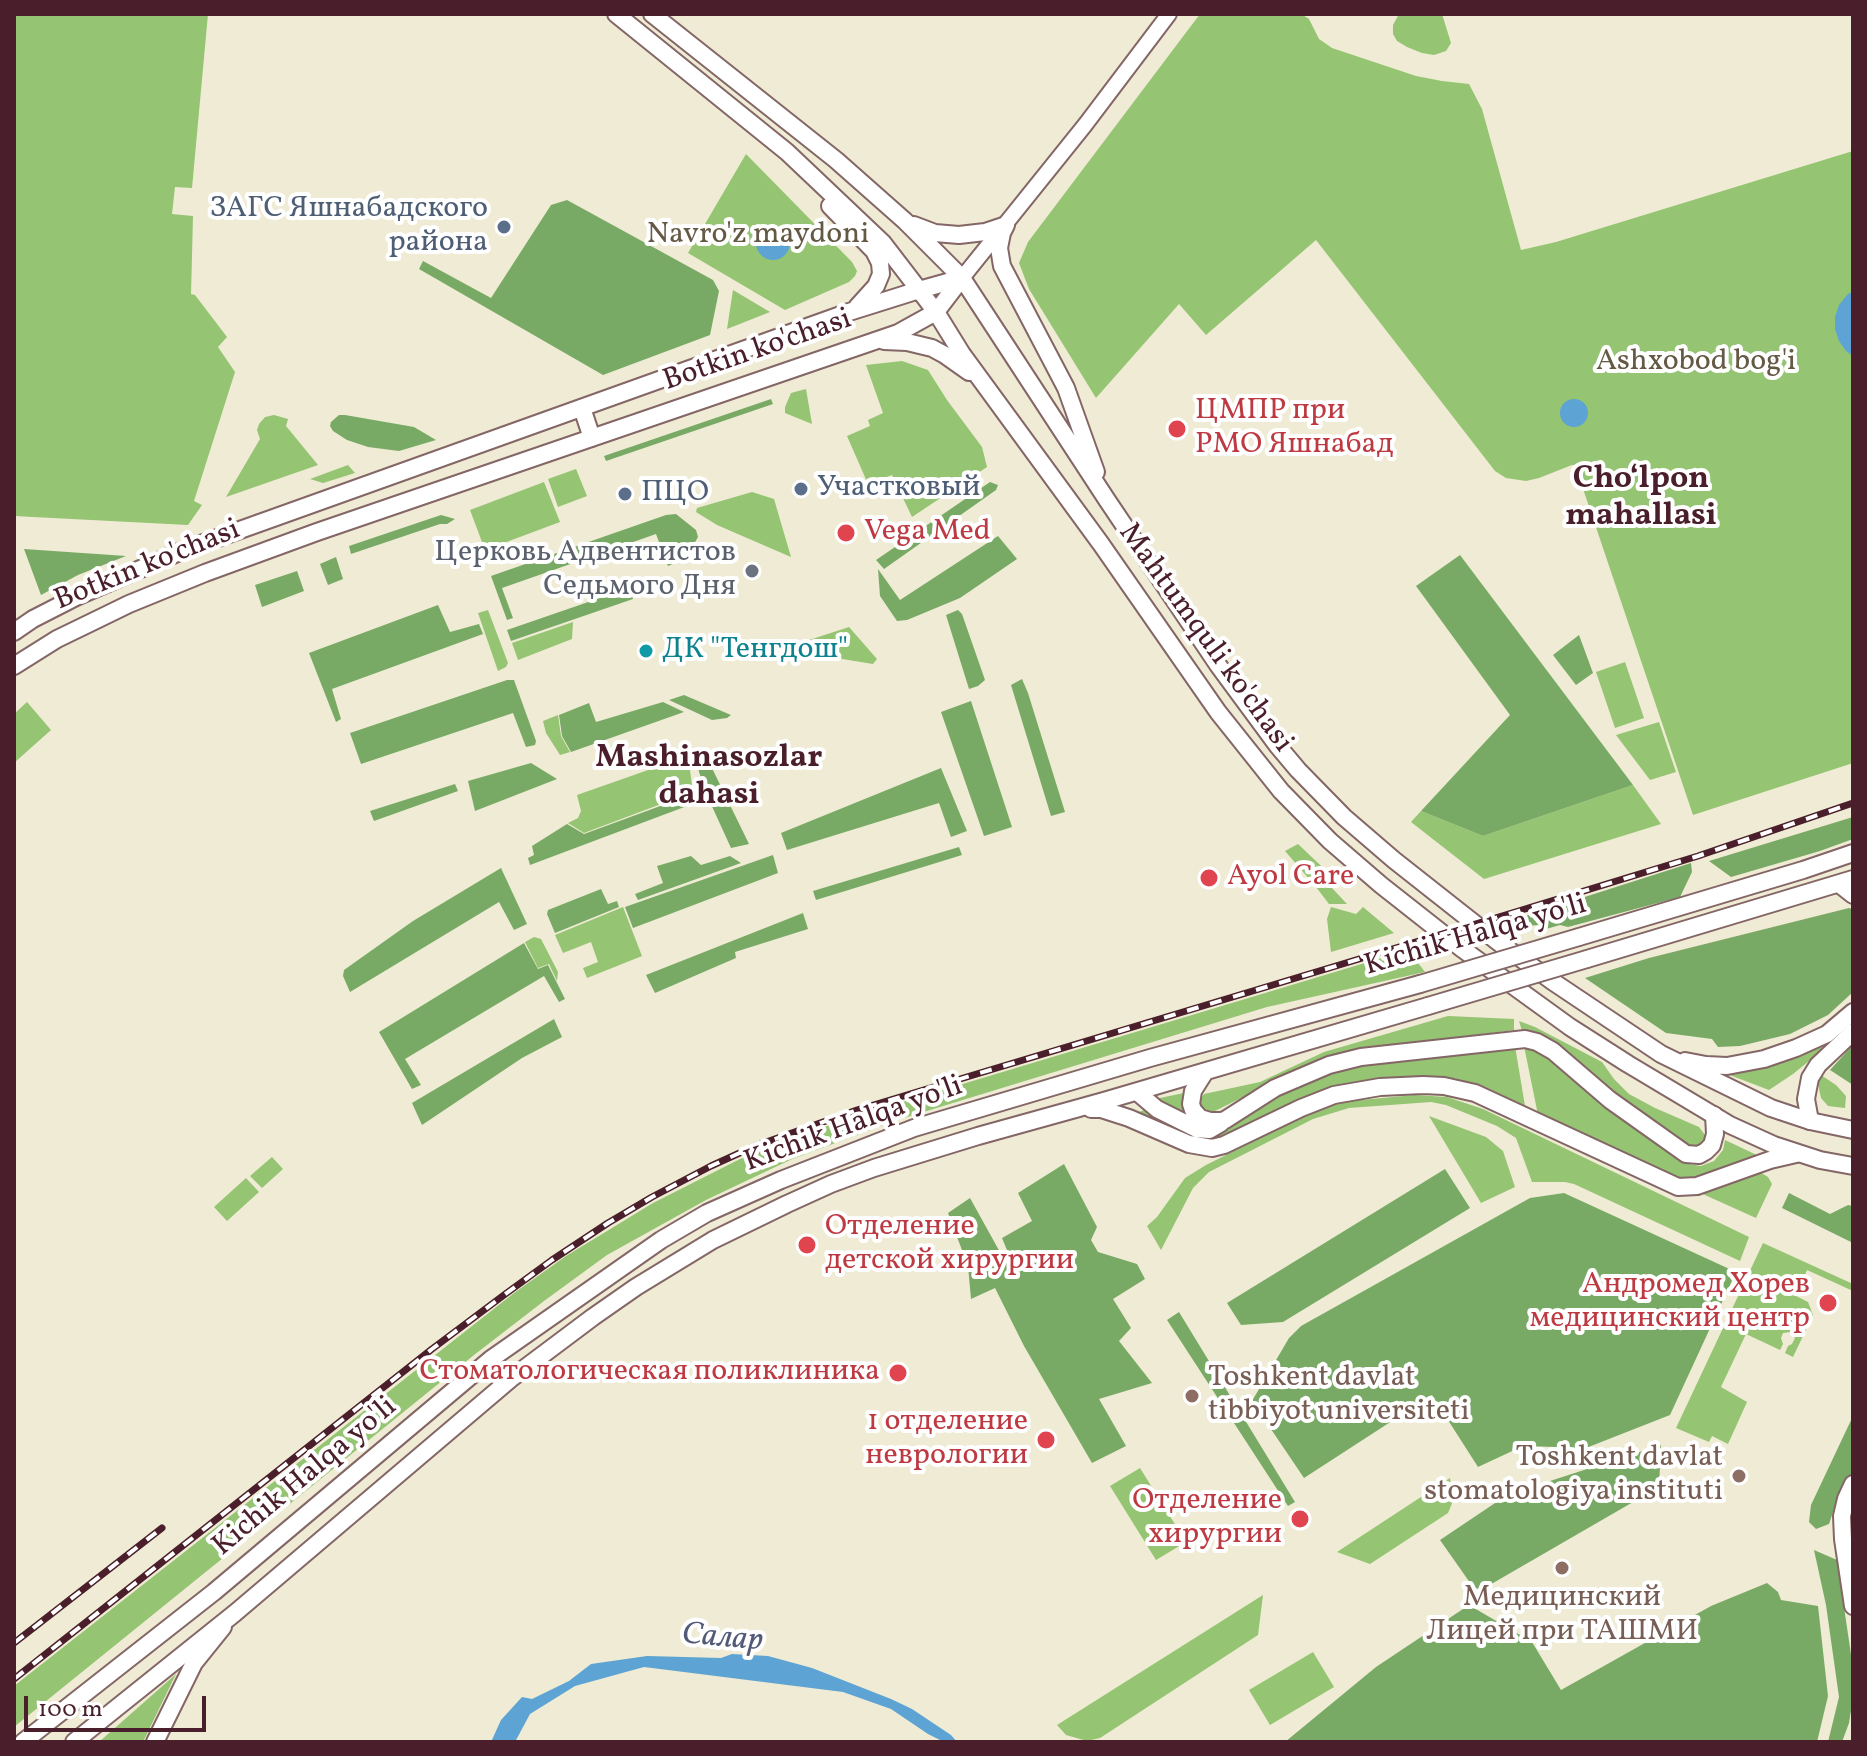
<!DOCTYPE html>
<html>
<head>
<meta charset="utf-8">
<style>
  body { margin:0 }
  #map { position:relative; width:1867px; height:1756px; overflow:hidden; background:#efebd4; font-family:Vollkorn,serif }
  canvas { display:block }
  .frame { position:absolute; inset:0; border:16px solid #4a1f2b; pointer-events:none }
  .scale { position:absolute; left:24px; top:1696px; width:182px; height:36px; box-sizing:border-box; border:4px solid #4a1f2b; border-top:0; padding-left:10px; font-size:24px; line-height:28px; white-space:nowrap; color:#4a1f2b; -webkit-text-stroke:6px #fff; paint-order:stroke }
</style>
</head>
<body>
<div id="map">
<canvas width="1867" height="1756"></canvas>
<div class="frame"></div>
<div class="scale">100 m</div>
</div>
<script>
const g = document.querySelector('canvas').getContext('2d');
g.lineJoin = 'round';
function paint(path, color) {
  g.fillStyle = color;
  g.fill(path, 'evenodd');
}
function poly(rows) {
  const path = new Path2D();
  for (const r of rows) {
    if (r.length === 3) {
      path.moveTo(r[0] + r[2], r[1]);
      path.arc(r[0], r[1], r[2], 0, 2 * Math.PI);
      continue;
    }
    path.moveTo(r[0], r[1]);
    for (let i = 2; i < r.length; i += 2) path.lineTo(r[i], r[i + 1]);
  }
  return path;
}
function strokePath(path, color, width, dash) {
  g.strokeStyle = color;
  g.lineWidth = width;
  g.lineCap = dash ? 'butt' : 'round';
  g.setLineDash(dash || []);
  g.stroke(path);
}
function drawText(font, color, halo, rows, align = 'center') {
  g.font = font + ' Vollkorn,serif';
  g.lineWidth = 8;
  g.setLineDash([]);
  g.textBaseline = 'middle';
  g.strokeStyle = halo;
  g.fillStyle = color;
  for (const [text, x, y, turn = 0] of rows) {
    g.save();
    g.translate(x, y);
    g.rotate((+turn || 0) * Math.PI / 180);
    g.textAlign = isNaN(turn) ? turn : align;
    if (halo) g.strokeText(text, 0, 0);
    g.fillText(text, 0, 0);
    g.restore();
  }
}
paint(poly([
  [14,14,208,14,192,188,175,187,172,214,193,216,191,294,195,295,227,337,218,347,235,372,194,501,202,505,188,525,14,516],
  [1200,14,1301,14,1309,19,1319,39,1332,48,1416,76,1442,81,1469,84,1482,109,1521,250,1556,242,1853,151,1853,763,1693,815,1575,465,1572,465,1539,478,1526,481,1506,478,1495,471,1316,240,1206,335,1179,304,1096,398,1029,289,1019,263,1028,242],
  [1399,14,1442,14,1451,43,1446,51,1434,55,1422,53,1407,47,1397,41,1393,34,1393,25],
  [746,154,852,262,857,271,855,276,849,282,785,310,688,253],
  [733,290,770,312,727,329],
  [902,361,928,370,947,400,982,447,987,467,912,517,892,475,868,484,847,436,870,426,868,420,883,413,866,365],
  [806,389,812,424,785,413,785,407,791,393],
  [274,415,288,419,286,426,318,465,226,497,260,439,257,430,259,424,265,417],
  [348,465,355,473,323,483,310,479],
  [576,469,587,496,558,507,548,479],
  [544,482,560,522,485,550,470,510],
  [752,492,774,499,791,557,717,525,696,512,697,508],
  [488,610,508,663,506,667,498,671,478,613],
  [573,622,572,639,518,660,512,643],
  [849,627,877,659,873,664,824,656,792,657,797,644],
  [1625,662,1644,718,1615,728,1596,672],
  [27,702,51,730,14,763,14,714],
  [558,715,561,736,570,752,560,755,546,733,543,721],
  [1659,722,1676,772,1650,780,1616,735],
  [688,756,693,792,584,833,568,823,578,818,581,811,577,795],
  [1633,785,1661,824,1484,879,1411,822,1421,811,1483,836],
  [1298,844,1336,880,1310,880,1285,851],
  [1316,887,1332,888,1347,904,1329,904],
  [623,907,642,956,587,978,583,968,598,962,591,942,563,953,555,935],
  [1331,907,1356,914,1363,907,1394,933,1331,952,1327,919],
  [534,937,541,939,558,972,557,981,549,964,538,968,525,942],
  [1408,950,1425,972,1267,1007,894,1121,790,1160,706,1200,607,1255,544,1301,474,1355,14,1727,14,1686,514,1293,566,1256,653,1203,740,1159,843,1120],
  [1448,1016,1514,1019,1514,1030,1363,1049,1307,1065,1211,1113,1205,1112,1200,1106,1199,1101,1204,1094,1260,1082,1324,1052],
  [1519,1021,1535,1027,1602,1062,1614,1079,1629,1094,1655,1108,1699,1127,1705,1135,1704,1144,1692,1150,1530,1033,1522,1031],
  [1830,1044,1793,1074,1769,1090,1727,1074,1765,1065],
  [1515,1046,1525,1106,1485,1087,1453,1078,1393,1079,1214,1143,1206,1143,1137,1113,1144,1110,1187,1134,1203,1138,1211,1138,1219,1135,1277,1094,1342,1068],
  [1524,1046,1542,1050,1689,1164,1701,1166,1714,1161,1723,1150,1725,1140,1761,1157,1693,1181,1680,1181,1538,1115],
  [1821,1075,1836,1085,1846,1096,1845,1108,1828,1106,1821,1098,1818,1084],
  [1184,1093,1183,1105,1187,1117,1155,1099],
  [1415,1095,1447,1097,1483,1109,1749,1237,1740,1261,1574,1184,1565,1182,1532,1182,1516,1138,1497,1126,1446,1105,1431,1102,1349,1108,1313,1119,1209,1172,1193,1188,1161,1250,1147,1226,1157,1217,1185,1178,1206,1165,1308,1114,1328,1106,1349,1101],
  [1429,1116,1486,1137,1503,1151,1515,1187,1481,1203],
  [272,1157,283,1169,262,1188,250,1176],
  [1753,1168,1768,1177,1772,1184,1756,1218,1696,1191],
  [246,1178,259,1192,227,1221,214,1207],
  [1763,1243,1853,1284,1853,1291,1807,1270,1796,1296,1808,1302,1813,1315,1793,1357,1785,1353,1788,1346,1792,1344,1795,1338,1790,1332,1783,1333,1781,1338,1783,1344,1780,1350,1746,1334,1721,1387,1747,1402,1728,1444,1712,1436,1709,1442,1676,1428],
  [1140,1468,1186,1542,1156,1560,1110,1486],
  [1450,1478,1453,1501,1448,1513,1370,1564,1337,1552],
  [1263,1595,1258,1635,1100,1738,1087,1741,1066,1735,1057,1725],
  [1313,1652,1334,1687,1270,1725,1249,1690],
  [176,1674,143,1742,99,1742]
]), '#95c473');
paint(poly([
  [567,200,713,280,719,291,710,335,603,375,419,269,423,261,491,298,551,205],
  [771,399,773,404,606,461,604,456],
  [339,415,345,415,414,427,436,440,399,451,368,447,347,440,333,431,330,426,331,422],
  [990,482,998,485,996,490,884,569,876,560],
  [676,514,696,530,698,537,686,558,668,566,656,534,502,588,513,618,507,620,491,576,666,515],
  [441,515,455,519,447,524,440,524,351,554,349,546],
  [998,536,1017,559,960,598,907,620,897,621,880,596,878,569,900,600],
  [24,549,126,556,78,575,41,595],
  [1460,555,1633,785,1483,836,1421,811,1510,715,1416,586],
  [336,557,343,579,328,585,320,564],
  [297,571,304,591,262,607,255,585],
  [629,588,633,599,511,641,507,630],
  [438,605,450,632,479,624,483,634,332,689,341,719,336,722,309,653],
  [958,610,962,614,985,680,978,686,969,689,946,615],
  [1579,635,1593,673,1576,685,1553,655],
  [1022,679,1028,693,1065,812,1051,816,1011,685],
  [507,680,514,680,536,741,535,745,526,747,513,713,361,764,350,733],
  [684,695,731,715,727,718,712,720,669,700],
  [971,701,1012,827,984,836,941,712],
  [663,702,684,712,571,752,562,736,559,715,589,703,596,722],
  [713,752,710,764,749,844,731,848,705,791,696,762],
  [531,763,557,779,475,811,468,781],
  [941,768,967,831,951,837,939,803,787,850,781,833],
  [455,784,458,791,374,821,370,811],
  [693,794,695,803,530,865,528,858,534,855,532,846,567,824,584,834],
  [1853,817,1853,839,1820,851,1731,877,1709,861],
  [959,847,962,855,816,900,813,891],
  [773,855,778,873,633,928,625,907],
  [691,856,701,865,730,856,741,863,638,900,635,894,663,883,657,866],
  [1691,863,1692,872,1680,897,1568,927,1560,925,1546,929,1538,925,1527,926,1519,918],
  [501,868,527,924,514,930,499,902,350,992,343,976,344,970,413,921],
  [601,889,608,904,617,901,619,907,555,933,547,914,548,910],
  [1849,908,1853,909,1853,992,1828,1015,1790,1034,1740,1046,1718,1047,1712,1039,1666,1033,1585,978,1649,958],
  [803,913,808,929,735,952,736,958,655,993,646,975],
  [524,943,538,969,548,965,565,999,559,1002,544,976,405,1059,421,1085,412,1089,379,1032],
  [554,1019,562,1037,522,1058,422,1125,412,1103],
  [1853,1040,1853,1085,1830,1070,1851,1047],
  [1064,1164,1097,1227,1091,1240,1098,1252,1137,1264,1145,1279,1113,1299,1131,1328,1119,1341,1152,1383,1099,1399,1126,1446,1092,1463,1024,1346,995,1288,971,1299,968,1266,948,1213,970,1198,1006,1263,1011,1260,1002,1238,1032,1221,1018,1193],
  [1445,1169,1470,1208,1283,1322,1241,1325,1227,1303],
  [1564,1193,1736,1272,1670,1415,1586,1448,1523,1446,1478,1467,1432,1395,1304,1478,1252,1401,1289,1338,1301,1326,1530,1198],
  [1789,1193,1830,1214,1848,1205,1853,1206,1853,1243,1782,1208],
  [1179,1312,1295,1502,1288,1506,1167,1320],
  [1853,1416,1853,1472,1837,1500,1829,1524,1816,1529,1809,1522,1811,1505],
  [1661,1445,1659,1487,1481,1590,1473,1587,1440,1540,1507,1495],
  [1814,1550,1837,1560,1853,1668,1853,1698,1849,1723,1842,1742,1828,1742,1839,1697,1826,1605],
  [1767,1583,1778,1592,1781,1600,1818,1606,1828,1696,1817,1742,1285,1742,1376,1667,1469,1605,1532,1642,1561,1690,1711,1606]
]), '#78aa65');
paint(poly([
  [773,243,17],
  [1853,291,1853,356,1846,351,1839,341,1835,329,1835,317,1839,305,1847,295],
  [1574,413,14],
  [732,1654,768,1656,812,1668,891,1699,912,1709,951,1735,957,1742,944,1742,928,1734,891,1709,843,1692,644,1667,575,1686,530,1714,515,1742,491,1742,501,1720,522,1697,532,1699,569,1681,591,1664,647,1656,721,1658]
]), '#5da3d3');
const secondary = poly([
  [962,278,1085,125,1169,14]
]);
const primary = poly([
  [616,14,787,152,883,243,936,312,962,354,1101,544,1218,712,1281,791,1330,841,1381,885,1461,948,1570,1027,1628,1064,1730,1125,1774,1145,1820,1160,1853,1166],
  [652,14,836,160,905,221,962,278,1107,500,1218,665,1277,745,1298,770,1344,817,1394,860,1498,942,1552,981,1661,1054,1771,1108,1810,1121,1853,1130],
  [830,206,874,251,880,263,881,274,876,286,857,307],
  [914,225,935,233,959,235,985,232,1006,225],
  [1006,225,1002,233,999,248,1002,266,1066,388,1096,472],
  [884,341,907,342,932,348,945,355,969,372],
  [582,408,592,438],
  [14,632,33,619,76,597,184,550,849,312,919,290,962,278],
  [14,666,57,639,90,623,129,604,205,573,317,532,898,333,936,312,962,278],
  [1839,884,1853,895],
  [1685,1061,1706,1065,1727,1066,1764,1059,1796,1048,1827,1034,1853,1012],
  [1853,1484,1846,1499,1842,1516,1843,1539,1853,1606],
  [155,1742,194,1663,223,1627]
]);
const trunk = poly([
  [1579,937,1803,870,1853,853],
  [1587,959,1853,879],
  [1205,1072,1193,1091,1191,1104,1193,1110,1200,1118,1210,1121,1220,1121,1225,1120,1275,1088,1329,1065,1361,1057,1525,1039,1537,1042,1553,1051,1610,1100,1686,1154,1699,1155,1706,1151,1712,1145,1715,1134,1714,1115],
  [1137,1092,1157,1109,1197,1129,1209,1130,1221,1123],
  [1091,1109,1101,1109,1129,1118,1189,1144,1212,1148,1224,1145,1301,1108,1334,1095,1380,1087,1423,1085,1444,1086,1475,1093,1678,1187,1697,1186,1770,1160,1796,1154],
  [1810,1121,1806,1099,1810,1078,1818,1065,1853,1032],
  [23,1742,214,1592,491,1359,661,1240,707,1213,781,1180,914,1128,1150,1058,1420,984],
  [74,1742,235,1613,513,1377,593,1317,636,1287,713,1240,787,1204,831,1184,874,1168,978,1136,1104,1101,1428,1006]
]);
strokePath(secondary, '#846666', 18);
strokePath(primary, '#846666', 20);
strokePath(trunk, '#846666', 20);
strokePath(secondary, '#fff', 14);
strokePath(primary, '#fff', 16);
strokePath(trunk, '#fff', 16);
const rail = poly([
  [14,1643,162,1528],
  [14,1679,432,1349,504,1295,552,1260,608,1223,652,1197,711,1166,755,1146,857,1110,1512,913,1698,856,1853,803]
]);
strokePath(rail, '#4a1f2b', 7);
strokePath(rail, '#fff', 4, [12]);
const trunkBridge = poly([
  [1420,984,1579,937],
  [1428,1006,1587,959]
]);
strokePath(trunkBridge, '#846666', 20, []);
strokePath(trunkBridge, '#fff', 16);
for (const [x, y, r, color] of [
  [504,227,8,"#5c6f8a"],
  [1177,429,10,"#e0444e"],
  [801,489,8,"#5c6f8a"],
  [625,494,8,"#5c6f8a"],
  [846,533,10,"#e0444e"],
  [752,571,8,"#6b7280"],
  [646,651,8,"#0f9aa8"],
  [1209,878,10,"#e0444e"],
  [807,1245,10,"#e0444e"],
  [1828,1303,10,"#e0444e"],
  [898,1373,10,"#e0444e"],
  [1192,1396,8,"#8d6e63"],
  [1046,1440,10,"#e0444e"],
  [1739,1476,8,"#8d6e63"],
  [1300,1519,10,"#e0444e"],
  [1562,1568,8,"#8d6e63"]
]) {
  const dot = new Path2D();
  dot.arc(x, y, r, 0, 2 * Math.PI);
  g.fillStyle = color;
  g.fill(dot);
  strokePath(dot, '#fff', 3);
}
drawText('30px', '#4e5e75', '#fff', [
  ["ЗАГС Яшнабадского",488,210,"right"],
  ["района",488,244,"right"],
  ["Участковый",817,489],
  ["ПЦО",641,494]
], 'left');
drawText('30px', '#645944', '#fff', [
  ["Navro'z maydoni",758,236],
  ["Ashxobod bog'i",1696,363]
]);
drawText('30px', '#4a1f2b', '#fff', [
  ["Botkin ko'chasi",758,352,-19],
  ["Botkin ko'chasi",148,567,-22],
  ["Mahtumquli ko'chasi",1204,639,54],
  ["Kichik Halqa yo'li",1476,937,-16],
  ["Kichik Halqa yo'li",854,1126,-20],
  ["Kichik Halqa yo'li",306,1478,-40]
]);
drawText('30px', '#be3a42', '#fff', [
  ["ЦМПР при",1195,412],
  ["РМО Яшнабад",1195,446],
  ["Vega Med",864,533],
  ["Ayol Care",1227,878],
  ["Отделение",825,1228],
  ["детской хирургии",825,1262],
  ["Андромед Хорев",1810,1286,"right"],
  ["медицинский центр",1810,1320,"right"],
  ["Стоматологическая поликлиника",880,1373,"right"],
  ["1 отделение",1028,1423,"right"],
  ["неврологии",1028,1457,"right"],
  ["Отделение",1282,1502,"right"],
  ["хирургии",1282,1536,"right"]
], 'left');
drawText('30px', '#5b616d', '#fff', [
  ["Церковь Адвентистов",736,554],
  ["Седьмого Дня",736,588]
], 'right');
drawText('30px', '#0d838f', '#fff', [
  ["ДК \"Тенгдош\"",662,651]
], 'left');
drawText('30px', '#785e54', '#fff', [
  ["Toshkent davlat",1208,1379],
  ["tibbiyot universiteti",1208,1413],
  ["Toshkent davlat",1723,1459,"right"],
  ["stomatologiya instituti",1723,1493,"right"],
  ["Медицинский",1562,1599,"center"],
  ["Лицей при ТАШМИ",1562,1633,"center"]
], 'left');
drawText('bold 32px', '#4a1f2b', '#fff', [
  ["Choʻlpon",1641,481],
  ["mahallasi",1641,518],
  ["Mashinasozlar",709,760],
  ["dahasi",709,797]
]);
drawText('italic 32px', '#535a77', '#fff', [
  ["Салар",722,1640,5]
]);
</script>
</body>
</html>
